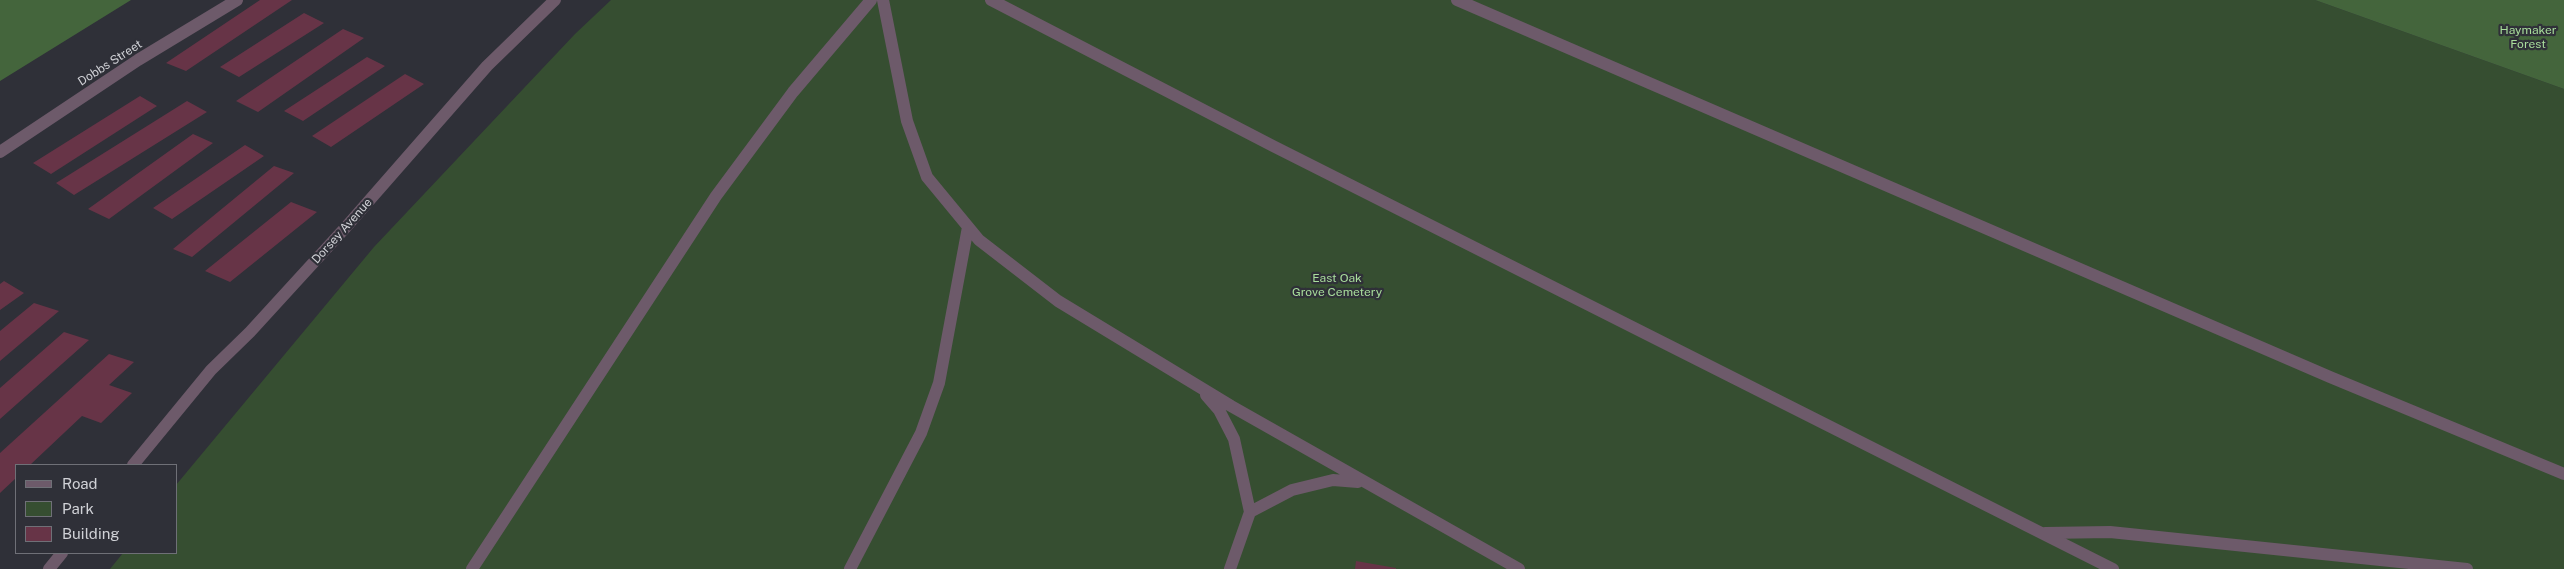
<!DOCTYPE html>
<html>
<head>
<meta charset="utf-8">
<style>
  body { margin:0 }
  #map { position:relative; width:2564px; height:569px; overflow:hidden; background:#2f3038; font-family:"Public Sans",sans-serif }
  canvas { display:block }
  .legend { position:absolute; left:15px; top:464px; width:162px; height:90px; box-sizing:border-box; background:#2f3038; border:1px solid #6f7077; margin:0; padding:6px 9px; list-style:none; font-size:15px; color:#d0d1d6 }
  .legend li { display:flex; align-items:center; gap:10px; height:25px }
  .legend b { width:25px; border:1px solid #6f7077 }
</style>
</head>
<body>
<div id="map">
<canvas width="2564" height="569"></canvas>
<ul class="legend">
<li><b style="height:6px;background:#6d5a6a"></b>Road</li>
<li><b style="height:14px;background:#364e31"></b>Park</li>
<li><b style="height:14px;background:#673447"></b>Building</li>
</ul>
</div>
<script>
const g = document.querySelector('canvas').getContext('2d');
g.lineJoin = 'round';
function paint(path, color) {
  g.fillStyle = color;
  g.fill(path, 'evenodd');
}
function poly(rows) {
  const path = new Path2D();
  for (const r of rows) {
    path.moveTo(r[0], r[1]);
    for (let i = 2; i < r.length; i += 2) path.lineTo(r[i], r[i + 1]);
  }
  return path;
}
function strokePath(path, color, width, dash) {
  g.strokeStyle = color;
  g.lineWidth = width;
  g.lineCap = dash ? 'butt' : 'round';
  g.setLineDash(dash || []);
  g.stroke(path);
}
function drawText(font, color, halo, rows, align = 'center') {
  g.font = font + ' "Public Sans",sans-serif';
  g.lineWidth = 4.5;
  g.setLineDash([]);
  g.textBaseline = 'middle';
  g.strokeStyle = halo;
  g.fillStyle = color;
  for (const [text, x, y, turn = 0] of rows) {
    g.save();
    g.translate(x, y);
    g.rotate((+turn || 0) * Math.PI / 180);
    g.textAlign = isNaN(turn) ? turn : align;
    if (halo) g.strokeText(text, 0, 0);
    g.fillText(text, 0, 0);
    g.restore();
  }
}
paint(poly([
  [611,0,2315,0,2564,89,2564,569,110,569,123,553,176,553,176,485,374,247,575,34]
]), '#364e31');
paint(poly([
  [0,0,131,0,0,81],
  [2315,0,2564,0,2564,89]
]), '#44653c');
paint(poly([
  [260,0,292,0,186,71,166,63],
  [304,13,324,23,239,77,220,67],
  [343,29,364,38,258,112,236,101],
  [367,57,385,66,303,121,284,111],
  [405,74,424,84,331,147,312,136],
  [140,96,157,106,51,174,33,163],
  [187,101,207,112,74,195,56,183],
  [193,134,213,143,109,219,88,209],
  [245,145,264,156,172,219,153,208],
  [274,166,294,173,192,257,173,249],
  [291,202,317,212,230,282,205,271],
  [4,281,24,293,0,310,0,284],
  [34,303,59,311,0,361,0,331],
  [64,332,89,340,0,419,0,388],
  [109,354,134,362,109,385,132,393,101,423,82,416,30,465,16,465,16,478,0,493,0,453],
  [1356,561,1396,568,1396,569,1355,569]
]), '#673447');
strokePath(poly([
  [883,0,907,121,927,177,979,240,1058,301,1231,406,1519,569],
  [991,0,1273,146,2113,569],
  [1457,0,2330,377,2564,474],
  [1206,395,1219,410,1234,439,1250,512],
  [2045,533,2110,532,2467,569],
  [472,569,716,196,793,92,871,0],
  [850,569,921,433,939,383,968,227],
  [1230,569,1250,512,1292,490,1333,480,1358,482]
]), '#6d5a6a', 12);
strokePath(poly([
  [0,152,138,60,237,0]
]), '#6d5a6a', 12);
strokePath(poly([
  [133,465,211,370,250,332,346,227,487,66,555,0],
  [49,569,62,553]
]), '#6d5a6a', 12);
drawText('12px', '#a9de9c', '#2f3038', [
  ["Haymaker",2528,30],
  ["Forest",2528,44],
  ["East Oak",1337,278],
  ["Grove Cemetery",1337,292]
]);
drawText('12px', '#d0d1d6', '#2f3038', [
  ["Dobbs Street",110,63,-33],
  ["Dorsey Avenue",342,231,-48]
]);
</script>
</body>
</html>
